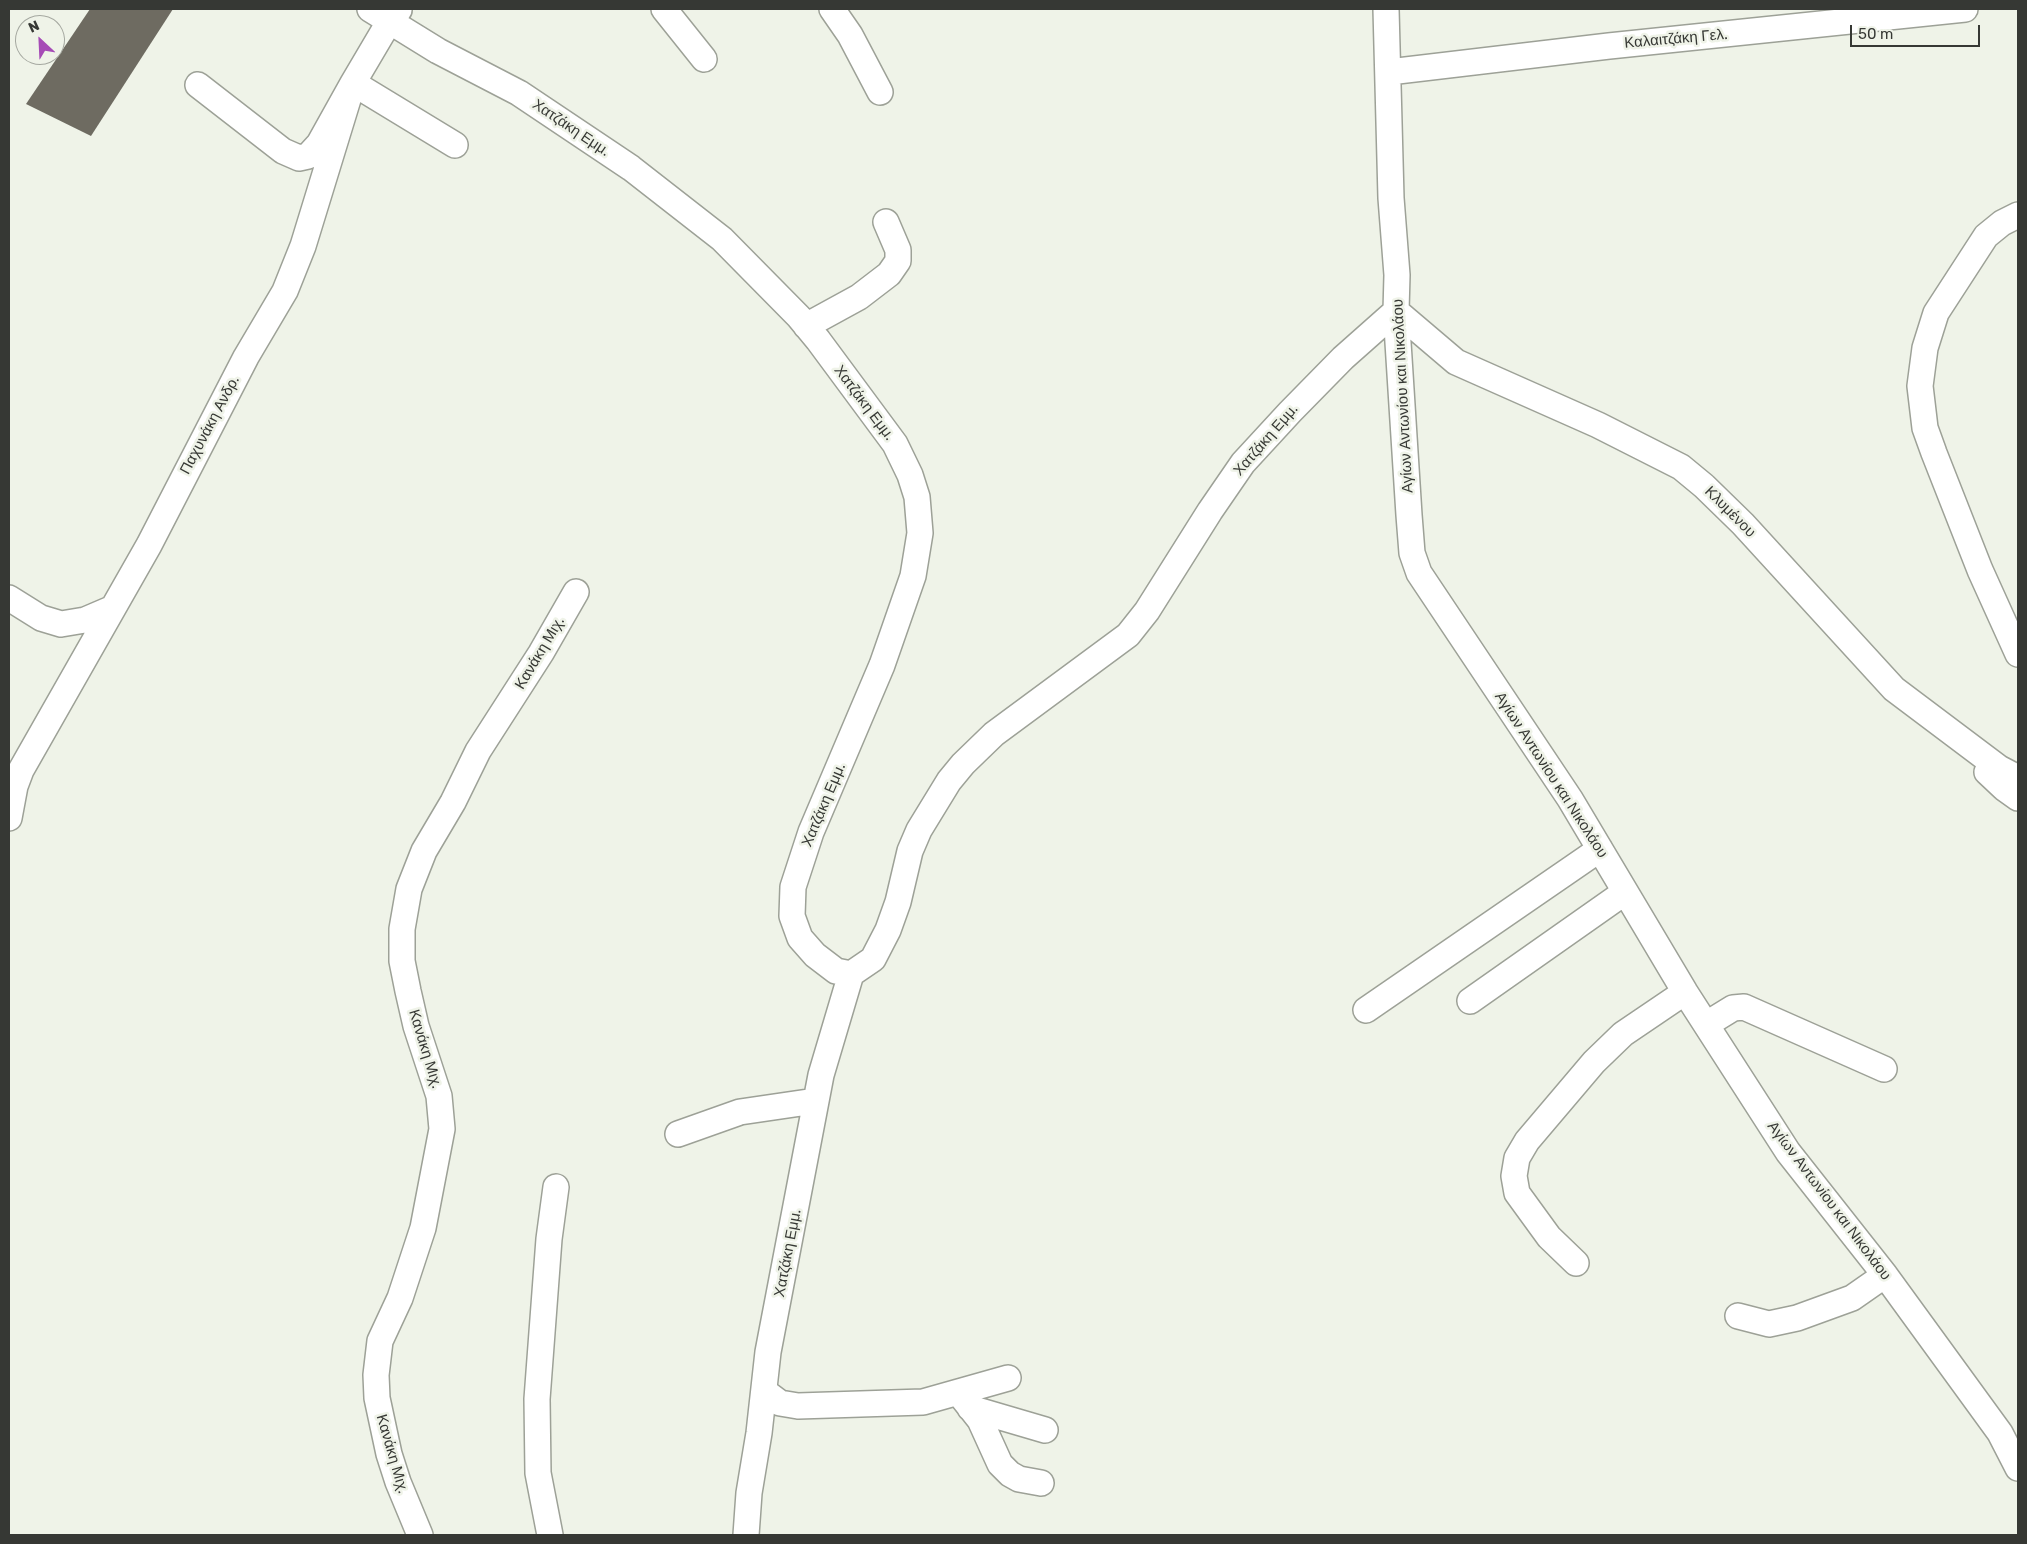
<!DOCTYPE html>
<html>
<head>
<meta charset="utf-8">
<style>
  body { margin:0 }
  #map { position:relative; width:2027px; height:1544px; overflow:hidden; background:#eff3e8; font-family:Rubik,sans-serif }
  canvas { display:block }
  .frame { position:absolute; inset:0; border:10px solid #363834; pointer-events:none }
  .north { position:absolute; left:15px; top:15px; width:50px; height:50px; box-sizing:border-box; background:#eff3e8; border:1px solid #a5a8a0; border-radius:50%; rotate:335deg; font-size:14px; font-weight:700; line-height:20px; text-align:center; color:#363834 }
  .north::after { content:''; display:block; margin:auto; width:18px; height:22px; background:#a64bb6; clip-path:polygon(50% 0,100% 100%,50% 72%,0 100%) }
  .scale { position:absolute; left:1850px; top:25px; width:130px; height:22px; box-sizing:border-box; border:2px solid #363834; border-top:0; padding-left:6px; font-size:15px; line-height:18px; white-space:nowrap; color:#363834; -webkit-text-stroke:4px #eff3e8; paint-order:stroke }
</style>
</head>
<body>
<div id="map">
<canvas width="2027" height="1544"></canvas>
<div class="frame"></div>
<div class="north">N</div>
<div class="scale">50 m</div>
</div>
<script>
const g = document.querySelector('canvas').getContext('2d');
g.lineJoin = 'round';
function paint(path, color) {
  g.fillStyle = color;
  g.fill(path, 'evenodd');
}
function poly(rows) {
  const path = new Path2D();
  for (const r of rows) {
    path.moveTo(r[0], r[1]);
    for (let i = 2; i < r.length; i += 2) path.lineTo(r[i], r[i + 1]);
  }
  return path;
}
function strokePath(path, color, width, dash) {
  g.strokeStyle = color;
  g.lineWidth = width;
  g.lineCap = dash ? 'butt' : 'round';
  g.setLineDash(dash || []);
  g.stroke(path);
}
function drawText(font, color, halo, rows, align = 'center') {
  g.font = font + ' Rubik,sans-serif';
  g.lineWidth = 5;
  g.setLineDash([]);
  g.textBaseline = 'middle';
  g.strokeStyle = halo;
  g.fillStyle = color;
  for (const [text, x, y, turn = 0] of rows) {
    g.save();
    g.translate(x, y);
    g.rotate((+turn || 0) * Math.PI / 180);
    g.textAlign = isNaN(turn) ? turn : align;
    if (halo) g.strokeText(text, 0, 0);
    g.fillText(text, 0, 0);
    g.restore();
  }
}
paint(poly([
  [90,9,173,9,91,136,26,104]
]), '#6e6b61');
const minor = poly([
  [370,9,438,51,519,93,631,168,722,239,799,317,818,340,895,444,910,475,917,497,920,533,913,576,882,665,811,832,793,887,792,916,800,938,815,955,836,971,851,974,873,959,888,930,898,902,910,851,919,830,949,781,963,764,994,734,1128,635,1147,611,1210,511,1243,463,1290,412,1343,358,1396,311],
  [664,9,704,59],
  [832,9,850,35,880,92],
  [1386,9,1391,198,1397,275,1396,311,1409,515,1412,553,1419,573,1570,799,1685,992,1788,1152,1885,1275,2000,1433,2018,1468],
  [1389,72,1609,46,1965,9],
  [198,85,283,151,299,158,308,156,319,144,353,83,455,145],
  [2018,215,2002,223,1986,236,1936,313,1925,348,1920,386,1925,428,1934,453,1980,570,2018,654],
  [1396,311,1456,362,1598,425,1681,467,1704,486,1743,524,1894,689,1999,768,2018,778],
  [806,326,859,297,889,274,898,261,898,250,886,222],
  [9,598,41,618,61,624,85,620,113,608],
  [1987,772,2004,788,2018,798],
  [9,818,15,786,21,770,149,545,246,357,285,291,303,246,353,83,389,22,399,10],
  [1470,1001,1625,892],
  [1366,1010,1600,849],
  [1707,1024,1733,1008,1744,1007,1884,1069],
  [678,1134,740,1112,815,1101],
  [1576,1263,1549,1237,1517,1193,1514,1176,1517,1158,1527,1141,1594,1062,1623,1034,1685,992],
  [1738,1316,1769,1324,1797,1318,1852,1298,1885,1275],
  [764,1391,780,1403,798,1406,923,1402,1008,1378],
  [958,1392,980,1420,1000,1464,1010,1474,1019,1479,1041,1483],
  [970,1408,1045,1430],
  [420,1535,398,1482,389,1454,377,1398,376,1375,380,1341,400,1298,423,1228,442,1129,439,1096,416,1026,408,991,402,961,402,929,409,889,424,851,453,802,478,751,541,653,576,592],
  [550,1535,538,1473,537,1399,549,1239,556,1187],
  [746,1535,749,1493,759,1433,768,1352,821,1075,851,974]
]);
strokePath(minor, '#9da197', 28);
strokePath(minor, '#fff', 25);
drawText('15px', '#363834', '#eff3e8', [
  ["Καλαιτζάκη Γελ.",1676,39,-5],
  ["Χατζάκη Εμμ.",571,128,34],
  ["Αγίων Αντωνίου και Νικολάου",1403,396,-93],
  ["Χατζάκη Εμμ.",864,403,53],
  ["Παχυνάκη Ανδρ.",210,425,-62],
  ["Χατζάκη Εμμ.",1266,440,-49],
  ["Κλυμένου",1730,512,45],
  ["Κανάκη Μιχ.",540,653,-59],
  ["Αγίων Αντωνίου και Νικολάου",1551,775,57],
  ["Χατζάκη Εμμ.",824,805,-67],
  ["Κανάκη Μιχ.",425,1049,73],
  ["Αγίων Αντωνίου και Νικολάου",1829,1201,53],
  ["Χατζάκη Εμμ.",788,1253,-79],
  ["Κανάκη Μιχ.",392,1454,74]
]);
</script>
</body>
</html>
